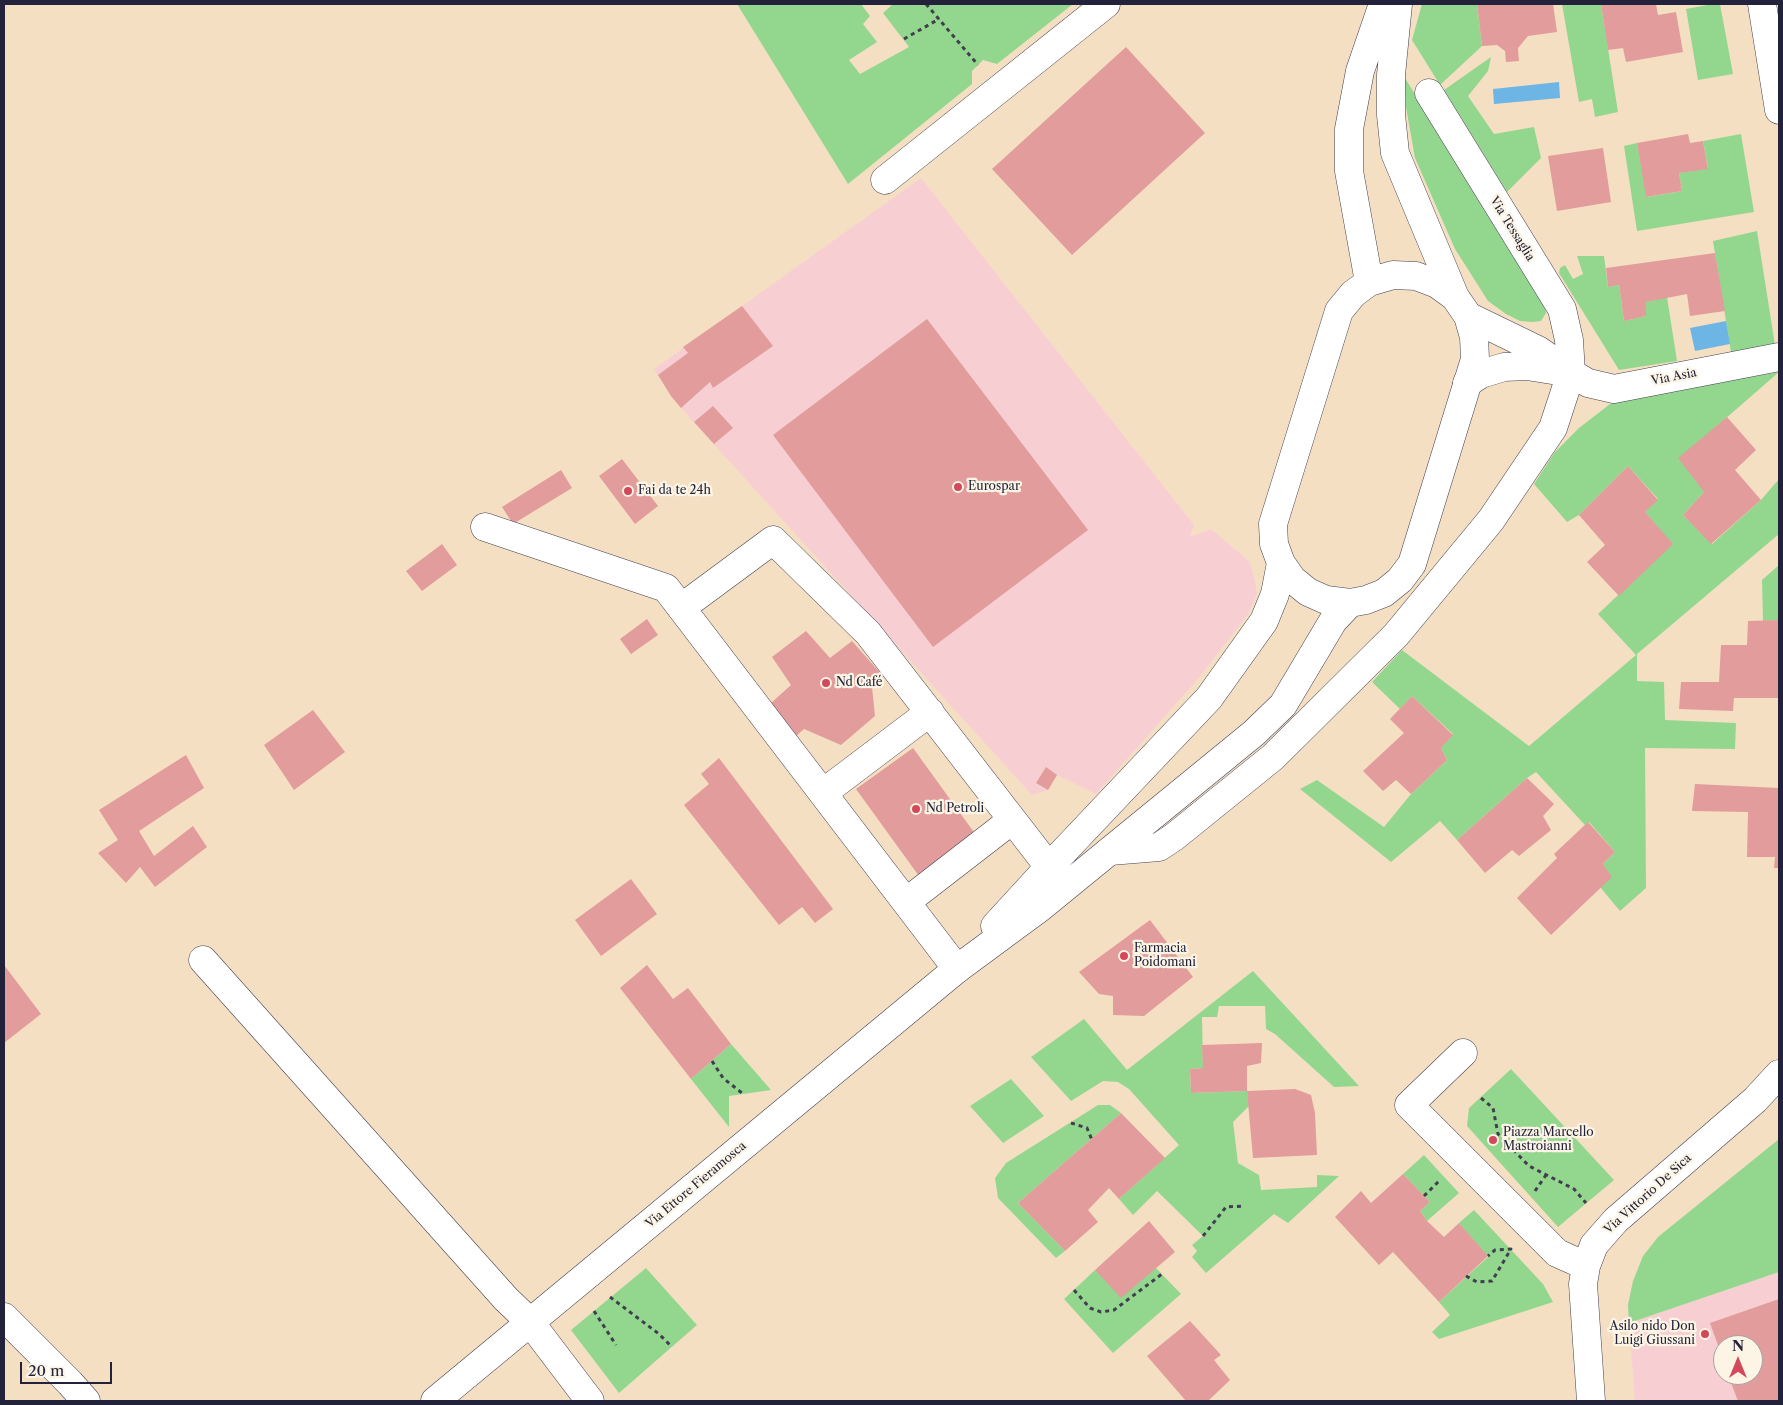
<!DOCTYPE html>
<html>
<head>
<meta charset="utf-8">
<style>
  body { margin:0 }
  #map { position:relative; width:1783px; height:1405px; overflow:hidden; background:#f5dfc3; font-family:"Libre Caslon Text",serif }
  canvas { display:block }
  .frame { position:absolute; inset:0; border:5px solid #22223b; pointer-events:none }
  .north { position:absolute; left:1713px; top:1335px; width:50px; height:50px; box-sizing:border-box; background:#fcf5e5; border:1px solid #a5a1a1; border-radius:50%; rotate:0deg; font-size:14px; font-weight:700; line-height:20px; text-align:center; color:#22223b }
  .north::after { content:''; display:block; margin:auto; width:18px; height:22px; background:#d1495b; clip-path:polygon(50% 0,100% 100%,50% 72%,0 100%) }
  .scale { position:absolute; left:20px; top:1362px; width:92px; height:22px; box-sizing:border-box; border:2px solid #22223b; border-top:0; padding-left:6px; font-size:15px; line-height:18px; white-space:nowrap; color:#22223b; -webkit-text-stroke:4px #fcf5e5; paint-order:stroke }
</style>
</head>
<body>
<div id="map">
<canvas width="1783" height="1405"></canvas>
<div class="frame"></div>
<div class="north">N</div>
<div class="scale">20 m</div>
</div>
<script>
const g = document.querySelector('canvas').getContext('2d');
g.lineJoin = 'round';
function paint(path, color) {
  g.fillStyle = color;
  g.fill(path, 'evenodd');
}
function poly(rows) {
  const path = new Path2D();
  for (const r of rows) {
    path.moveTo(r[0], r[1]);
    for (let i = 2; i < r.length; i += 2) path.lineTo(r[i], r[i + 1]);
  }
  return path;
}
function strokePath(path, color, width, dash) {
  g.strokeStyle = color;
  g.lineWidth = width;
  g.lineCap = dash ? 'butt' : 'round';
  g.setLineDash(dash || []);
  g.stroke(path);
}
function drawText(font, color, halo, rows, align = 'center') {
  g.font = font + ' "Libre Caslon Text",serif';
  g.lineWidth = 4.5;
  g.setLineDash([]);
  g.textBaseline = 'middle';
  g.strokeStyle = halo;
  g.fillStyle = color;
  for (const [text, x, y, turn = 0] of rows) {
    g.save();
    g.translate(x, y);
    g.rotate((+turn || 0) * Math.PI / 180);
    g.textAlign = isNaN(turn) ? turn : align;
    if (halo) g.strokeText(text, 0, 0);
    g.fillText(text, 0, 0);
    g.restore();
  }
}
paint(poly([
  [921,178,1194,525,1190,537,1211,529,1249,561,1254,576,1257,593,1249,613,1197,680,1096,794,1057,775,1048,790,1032,795,681,408,671,396,654,369],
  [1779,1272,1779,1401,1635,1401,1629,1323],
  [1723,1345,1753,1345,1753,1375,1723,1375]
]), '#f7cfd3');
paint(poly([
  [737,4,861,4,870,16,863,24,877,42,849,60,860,74,909,47,883,13,893,4,1073,4,997,64,983,60,972,71,972,84,848,184],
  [1422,4,1477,4,1482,46,1440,85,1412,40],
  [1562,4,1601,4,1618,112,1595,117,1592,99,1579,102],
  [1713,4,1720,4,1733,74,1698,80,1686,9],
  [1491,57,1488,71,1468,96,1494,134,1534,127,1541,158,1507,192,1444,90],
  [1405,78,1545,306,1546,313,1541,321,1532,322,1520,321,1506,314,1488,301,1455,249,1415,158,1406,107],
  [1741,134,1754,212,1637,231,1624,146,1637,143,1647,197,1682,191,1679,173,1708,168,1703,141],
  [1757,231,1775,345,1731,352,1713,241],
  [1577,256,1604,256,1608,287,1619,285,1624,321,1646,316,1646,302,1667,297,1677,361,1619,370,1559,273,1560,268,1565,265,1573,279,1583,274],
  [1779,372,1717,426,1704,492,1683,515,1712,544,1761,500,1779,479,1779,534,1637,654,1637,681,1664,682,1665,720,1736,723,1735,749,1645,748,1646,888,1620,911,1600,887,1611,877,1603,864,1615,852,1589,822,1585,825,1536,772,1527,778,1457,840,1440,821,1391,862,1300,789,1317,780,1384,827,1411,794,1447,760,1441,748,1453,734,1412,696,1400,709,1372,682,1402,650,1529,746,1636,655,1598,614,1672,544,1645,512,1658,499,1628,466,1579,515,1567,522,1534,484,1555,452,1579,428,1610,404,1628,398],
  [1779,565,1779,620,1763,621,1762,580],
  [1253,971,1359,1086,1334,1087,1275,1034,1266,1029,1265,1006,1219,1006,1217,1017,1202,1017,1203,1068,1190,1069,1191,1093,1247,1091,1249,1106,1233,1122,1238,1163,1259,1175,1261,1190,1317,1187,1317,1175,1339,1176,1288,1223,1274,1214,1206,1273,1192,1257,1197,1251,1192,1245,1203,1236,1157,1191,1133,1215,1119,1199,1179,1145,1129,1089,1118,1082,1103,1081,1071,1101,1031,1057,1084,1019,1127,1070],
  [731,1044,771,1090,729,1096,729,1127,691,1079],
  [1511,1069,1614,1180,1558,1227,1467,1126,1469,1108],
  [1011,1079,1044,1116,1003,1143,970,1106],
  [1098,1105,1110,1105,1121,1113,1018,1203,1065,1251,1056,1258,998,1198,995,1178,1006,1163],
  [1779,1139,1779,1272,1629,1323,1628,1305,1633,1281,1643,1256,1658,1237],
  [1424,1155,1459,1193,1427,1221,1420,1211,1430,1202,1403,1174],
  [1474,1210,1543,1284,1553,1302,1439,1339,1432,1332,1450,1315,1439,1302,1488,1257,1459,1223],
  [646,1268,697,1325,619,1393,571,1330],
  [1156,1268,1181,1294,1113,1353,1064,1299,1095,1270]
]), '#93d78f');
paint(poly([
  [1559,82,1560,98,1494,104,1493,89],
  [1726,321,1730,344,1695,351,1690,328]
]), '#6db5e4');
paint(poly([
  [1477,4,1553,4,1557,32,1528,36,1518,48,1519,61,1506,62,1505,51,1497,45,1482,46],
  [1601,4,1656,4,1658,15,1676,12,1683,52,1626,62,1623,48,1608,50],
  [1126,47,1205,133,1072,255,992,169],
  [1688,134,1690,143,1703,141,1708,169,1679,173,1682,191,1646,197,1637,143],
  [1603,148,1611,202,1557,211,1548,156],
  [1715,253,1725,311,1690,316,1687,294,1646,302,1646,316,1624,321,1619,285,1608,287,1606,268],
  [742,306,773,346,713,388,710,382,681,408,671,396,658,375,688,353,683,347],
  [927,319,1088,530,933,647,773,435],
  [713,406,733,428,714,444,694,422],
  [1727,417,1756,450,1735,470,1761,500,1711,544,1683,515,1704,492,1678,458],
  [622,459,658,506,635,524,599,476],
  [1628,466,1658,500,1645,512,1673,544,1619,596,1587,562,1605,545,1579,515],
  [561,470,572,488,513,524,502,507],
  [442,544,457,565,422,591,406,571],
  [647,619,658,635,631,654,620,639],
  [1779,620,1779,698,1734,698,1733,711,1679,709,1681,682,1719,682,1721,645,1747,645,1748,621],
  [806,631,830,658,852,641,883,676,872,687,875,716,841,745,804,729,794,738,770,704,791,685,772,657],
  [1412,696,1453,735,1441,748,1447,760,1411,794,1396,780,1383,791,1363,771,1404,733,1390,719],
  [313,710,345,752,294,790,264,745],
  [913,748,981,842,924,883,856,789],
  [186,755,204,788,139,831,154,856,193,826,207,847,155,887,140,867,126,883,98,853,118,840,99,810],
  [719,758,833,909,815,923,802,907,779,925,684,805,709,784,701,774],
  [1046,767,1057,775,1048,790,1036,783],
  [1527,778,1554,804,1543,816,1551,830,1519,856,1512,850,1485,873,1457,840],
  [1695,784,1779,788,1779,868,1774,868,1775,857,1747,857,1748,812,1692,811],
  [1588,822,1615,852,1603,864,1612,877,1551,935,1517,898,1557,858,1554,854],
  [631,879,657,914,601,956,575,920],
  [1150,920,1193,977,1144,1016,1113,1015,1113,996,1099,994,1079,972],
  [4,965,41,1014,4,1043],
  [647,965,673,999,688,988,731,1044,691,1079,620,988],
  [1262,1043,1261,1063,1247,1066,1247,1091,1191,1093,1190,1069,1203,1068,1202,1045],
  [1295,1089,1311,1095,1315,1113,1317,1155,1253,1158,1247,1091],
  [1121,1113,1165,1158,1119,1199,1109,1188,1088,1210,1098,1222,1065,1251,1018,1203],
  [1403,1174,1430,1202,1420,1211,1427,1221,1444,1237,1459,1223,1488,1256,1439,1302,1393,1252,1379,1265,1335,1217,1361,1191,1371,1203],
  [1149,1221,1175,1252,1121,1298,1095,1270],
  [1779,1299,1779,1361,1778,1362,1779,1401,1738,1401,1728,1375,1753,1375,1753,1345,1723,1345,1723,1359,1710,1323],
  [1190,1321,1221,1355,1214,1360,1230,1380,1208,1401,1186,1401,1147,1356]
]), '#e19c9b');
const minor = poly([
  [1762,4,1779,110],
  [885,180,1106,4],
  [1571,373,1588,383,1614,389,1779,357],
  [1467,383,1481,374,1504,367,1527,366,1571,373,1538,350,1468,316],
  [485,527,666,588,957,969],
  [681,608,773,540,868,633,1049,867],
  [823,793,930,712],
  [1110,851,1159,847,1174,837,1273,757,1396,635,1491,520,1553,428,1571,373,1569,340,1562,309,1429,93],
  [906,902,1012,820],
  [203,960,506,1299,530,1322,590,1401],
  [1463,1053,1409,1105,1557,1253,1586,1266],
  [4,1317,70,1383,86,1401],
  [1591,1401,1583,1284,1586,1266,1594,1245,1616,1220,1755,1100,1779,1074]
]);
const major = poly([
  [1398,4,1391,75,1391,115,1395,153,1455,297,1468,316,1474,337,1475,359,1412,564,1400,580,1384,593,1366,600,1350,603,1326,600,1308,592,1292,579,1281,563,1274,544,1273,524,1339,311,1353,294,1369,282,1393,275,1416,276,1437,284,1455,297],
  [1369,282,1349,171,1349,129,1360,71,1383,4],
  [995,926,1049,867,1209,698,1264,621,1275,594,1281,563],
  [435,1401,957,969,1041,907,1254,733,1283,705,1333,621,1350,603]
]);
strokePath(minor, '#423e4f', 29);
strokePath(major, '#423e4f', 29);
strokePath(poly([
  [926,4,978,65],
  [904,39,939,19],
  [712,1061,723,1078,742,1093],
  [1481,1098,1493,1108,1498,1134,1529,1166,1574,1189,1586,1203],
  [1071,1123,1087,1128,1092,1140],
  [1535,1191,1546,1175],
  [1424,1196,1441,1179],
  [1203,1236,1226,1207,1244,1206],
  [1466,1276,1477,1282,1492,1281,1511,1249,1495,1250,1488,1256],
  [1074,1290,1090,1308,1101,1312,1114,1310,1162,1274],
  [610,1297,659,1334,672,1347],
  [594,1311,616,1345]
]), '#423e4f', 3, [4, 4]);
strokePath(minor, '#fff', 28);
strokePath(major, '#fff', 28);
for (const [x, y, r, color] of [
  [958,487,5,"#d1495b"],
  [628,491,5,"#d1495b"],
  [826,683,5,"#d1495b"],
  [916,809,5,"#d1495b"],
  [1124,956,5,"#d1495b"],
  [1493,1140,5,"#d1495b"],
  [1705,1334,5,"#d1495b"]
]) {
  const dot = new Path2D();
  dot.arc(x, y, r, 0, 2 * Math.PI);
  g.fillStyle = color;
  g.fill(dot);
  strokePath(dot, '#fcf5e5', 2);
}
drawText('12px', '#22223b', '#fcf5e5', [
  ["Via Tessaglia",1512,229,58],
  ["Via Asia",1674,377,-11],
  ["Via Ettore Fieramosca",696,1185,-40],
  ["Via Vittorio De Sica",1648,1194,-42]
]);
drawText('12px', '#22223b', '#fcf5e5', [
  ["Eurospar",968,487],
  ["Fai da te 24h",638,491],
  ["Nd Café",836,683],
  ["Nd Petroli",926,809],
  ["Farmacia",1134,949],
  ["Poidomani",1134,963],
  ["Piazza Marcello",1503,1133],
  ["Mastroianni",1503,1147],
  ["Asilo nido Don",1695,1327,"right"],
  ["Luigi Giussani",1695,1341,"right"]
], 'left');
</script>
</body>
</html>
